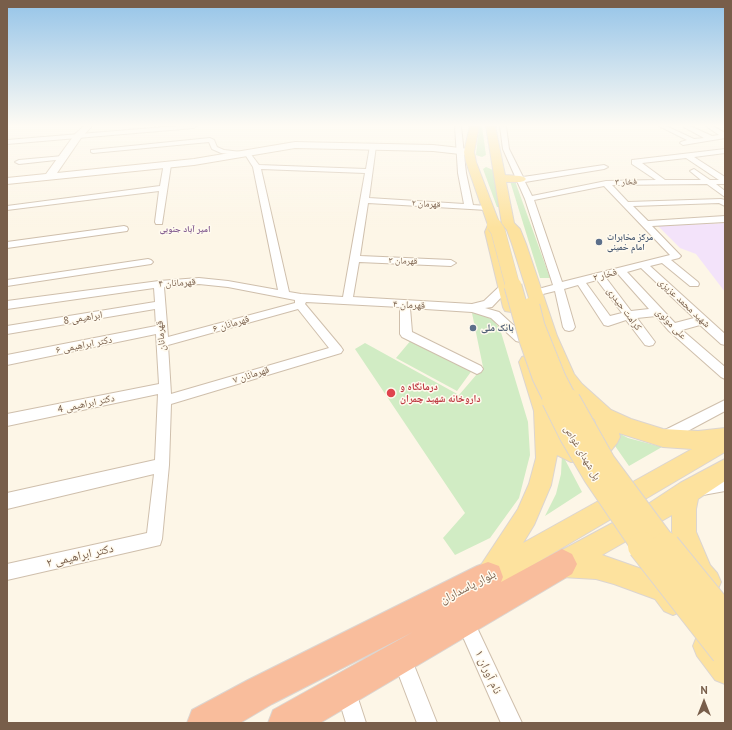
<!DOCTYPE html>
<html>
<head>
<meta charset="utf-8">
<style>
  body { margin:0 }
  #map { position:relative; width:732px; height:730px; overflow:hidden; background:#fdf6e7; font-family:"PT Sans",sans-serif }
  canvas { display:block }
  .frame { position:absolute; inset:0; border:8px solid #785e4a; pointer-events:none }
  .north { position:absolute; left:684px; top:682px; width:40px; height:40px; -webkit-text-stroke:3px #fffaee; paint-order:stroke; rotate:0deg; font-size:11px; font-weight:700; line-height:16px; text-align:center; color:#785e4a }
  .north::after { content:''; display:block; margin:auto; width:14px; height:18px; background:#785e4a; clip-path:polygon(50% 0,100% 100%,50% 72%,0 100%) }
</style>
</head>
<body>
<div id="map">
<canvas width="732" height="730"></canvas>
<div class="frame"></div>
<div class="north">N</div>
</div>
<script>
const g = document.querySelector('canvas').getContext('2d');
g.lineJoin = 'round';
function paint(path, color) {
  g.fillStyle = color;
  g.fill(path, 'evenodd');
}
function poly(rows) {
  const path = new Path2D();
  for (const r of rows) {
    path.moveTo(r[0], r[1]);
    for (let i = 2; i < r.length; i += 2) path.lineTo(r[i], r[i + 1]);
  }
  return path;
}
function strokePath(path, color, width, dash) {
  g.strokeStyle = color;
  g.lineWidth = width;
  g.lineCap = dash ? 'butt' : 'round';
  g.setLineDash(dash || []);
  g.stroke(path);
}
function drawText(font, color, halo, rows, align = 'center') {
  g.font = font + ' "PT Sans","Noto Naskh Arabic",sans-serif';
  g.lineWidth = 3;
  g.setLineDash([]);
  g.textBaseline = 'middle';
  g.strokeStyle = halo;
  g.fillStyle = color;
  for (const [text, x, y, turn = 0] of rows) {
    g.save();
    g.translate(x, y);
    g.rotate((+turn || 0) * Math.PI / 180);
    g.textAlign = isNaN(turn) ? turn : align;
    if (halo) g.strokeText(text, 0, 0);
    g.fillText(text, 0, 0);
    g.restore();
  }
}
paint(poly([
  [725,223,725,292,696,254,680,248,658,226]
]), '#f3e3fa');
paint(poly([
  [479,126,482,126,486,155,482,157,476,155],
  [486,167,493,170,500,207,497,207,483,169],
  [510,181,515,181,550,278,540,278],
  [472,313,481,314,493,320,500,329,528,422,530,455,519,498,490,538,455,555,443,538,465,513,355,349,365,343,459,395,483,367],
  [412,339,473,369,457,391,396,358],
  [599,423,628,438,662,447,629,466],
  [562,454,582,492,545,516,556,494,561,474]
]), '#d1ecc4');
const street = poly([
  [177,126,197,126,194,128,7,144,7,140,177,126],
  [455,126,461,126,466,173,473,205,487,206,491,208,487,210,368,203,360,256,451,260,456,263,451,266,359,262,353,297,472,304,484,301,502,284,506,283,510,284,511,286,510,288,492,307,485,308,499,312,524,335,526,338,524,341,520,342,516,341,491,318,472,312,410,308,412,332,481,366,483,369,481,372,477,374,402,337,400,334,400,307,306,302,305,304,341,347,343,350,341,353,171,404,169,465,162,539,160,545,7,580,7,564,147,533,154,474,7,509,7,493,155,460,158,394,7,426,7,414,159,384,156,334,7,365,7,355,156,326,155,309,7,334,7,326,155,302,154,288,7,309,7,301,159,281,199,278,228,281,278,290,253,167,246,156,221,153,212,149,209,142,93,153,91,152,91,150,210,138,214,140,217,147,224,150,250,153,259,165,366,169,370,146,373,144,376,146,369,198,464,204,458,173,455,126],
  [261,169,365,173,343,297,301,294,289,292,261,169],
  [199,284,228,287,295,300,295,303,168,337,164,287,199,284],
  [298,309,329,348,171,394,168,345,298,309],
  [500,126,506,126,509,149,523,177,604,165,608,167,604,169,525,182,532,196,606,181,656,180,632,164,632,160,725,149,725,153,694,157,725,177,725,184,716,184,725,191,725,197,707,184,612,185,628,202,721,199,725,200,725,206,719,203,633,206,648,221,725,216,725,222,652,226,681,256,679,258,671,260,698,282,699,284,698,286,690,286,662,263,650,266,725,334,725,345,721,344,700,325,682,330,725,367,725,379,721,377,669,331,656,316,637,318,655,342,653,345,649,346,645,345,626,320,608,326,604,325,578,285,564,289,575,327,573,330,569,331,565,330,563,327,555,291,535,296,531,295,530,293,531,291,553,285,525,199,503,149,500,126],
  [686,158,719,180,710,180,694,169,690,171,701,180,665,180,642,163,686,158],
  [604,186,670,255,562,282,534,200,604,186],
  [641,268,694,318,675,323,627,272,641,268],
  [618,274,649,309,631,311,606,278,618,274],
  [597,280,622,313,610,316,586,283,597,280],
  [659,126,666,126,694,139,704,138,684,127,683,126,690,126,712,136,719,135,706,126,713,126,725,133,725,138,683,145,680,143,681,142,687,140,659,126],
  [63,156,67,158,65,159,19,164,15,162,19,160,63,156],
  [164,163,167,163,171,165,162,224,156,224,155,222,159,191,7,210,7,206,160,186,164,163],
  [124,226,127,227,128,229,127,231,7,248,7,242,124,226],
  [148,259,151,260,153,262,151,264,7,286,7,280,148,259],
  [725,400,725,411,669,441,664,443,659,441,657,437,659,433,725,400],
  [725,477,725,491,703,495,698,493,696,488,698,483,725,477],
  [465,612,471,615,522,723,501,723,456,621,459,615,465,612],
  [401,648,408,650,437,723,417,723,392,657,394,650,401,648],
  [346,680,353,683,366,723,346,723,336,690,339,683,346,680]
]);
const secondary = poly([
  [84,126,92,126,81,138,57,173,194,159,295,142,433,145,469,149,474,152,469,155,433,151,295,148,194,165,7,184,7,178,46,174,75,134,84,126]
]);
const primary = poly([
  [470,126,479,126,474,152,476,162,500,225,499,232,519,307,517,311,511,312,505,311,503,307,485,232,488,225,466,162,464,152,470,126],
  [486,126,495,126,505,175,520,176,524,177,526,179,524,181,520,182,506,182,514,223,520,229,526,244,557,336,574,374,582,384,611,410,631,419,663,429,698,431,725,428,725,452,499,585,488,590,479,586,475,577,479,568,518,509,529,484,536,458,534,411,519,362,522,357,528,355,534,357,537,362,554,411,555,430,574,442,592,442,599,435,595,420,568,394,560,383,541,336,512,244,507,230,502,224,486,126],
  [619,433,663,447,692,449,523,543,534,525,551,485,557,455,571,462,597,462,604,459,617,443,620,437,619,433],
  [725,459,725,481,698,499,696,509,696,532,710,565,717,573,721,582,717,591,708,595,699,591,692,583,672,532,672,515,602,555,673,580,682,593,686,602,682,611,673,615,664,611,655,599,614,584,596,579,562,577,553,573,549,564,553,555,648,504,680,483,725,459],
  [707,632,717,636,725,647,725,684,715,680,697,656,693,646,697,636,707,632]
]);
const highway = poly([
  [562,549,572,554,577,564,572,574,320,723,268,723,273,710,413,632,272,704,240,723,187,723,192,710,248,680,477,566,488,562,499,566,503,577,501,582,562,549]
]);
strokePath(street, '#cfbfac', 2);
strokePath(secondary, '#d3c0a9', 2);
strokePath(primary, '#dcd5d0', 2);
strokePath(highway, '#dcd5d0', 2);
paint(street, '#fff');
paint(secondary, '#fff');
paint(primary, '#fde29e');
paint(highway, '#f9bd9c');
const primaryBridgeFar3 = poly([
  [494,225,498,231,513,287]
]);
const primaryBridgeFar2 = poly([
  [513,286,528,340,541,377,553,401],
  [531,306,536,326,557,378,569,401]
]);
const primaryBridgeFar1 = poly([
  [553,400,571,436,594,475,643,547],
  [569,400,604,462,667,547]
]);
const primaryBridge = poly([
  [642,546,725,652],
  [666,546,725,618]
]);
strokePath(primaryBridgeFar3, '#dcd5d0', 15, []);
strokePath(primaryBridgeFar2, '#dcd5d0', 19, []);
strokePath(primaryBridgeFar1, '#dcd5d0', 24, []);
strokePath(primaryBridge, '#dcd5d0', 30, []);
strokePath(primaryBridgeFar3, '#fde29e', 14);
strokePath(primaryBridgeFar2, '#fde29e', 17);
strokePath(primaryBridgeFar1, '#fde29e', 22);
strokePath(primaryBridge, '#fde29e', 28);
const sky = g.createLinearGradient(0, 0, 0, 228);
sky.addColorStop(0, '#95c4e8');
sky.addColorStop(0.55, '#fefbf4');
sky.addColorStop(1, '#fefbf400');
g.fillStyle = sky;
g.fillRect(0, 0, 732, 228);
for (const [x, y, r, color] of [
  [599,242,4,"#5c6f8a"],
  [473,328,4,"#5c6f8a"],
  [391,393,5,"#e0444e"]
]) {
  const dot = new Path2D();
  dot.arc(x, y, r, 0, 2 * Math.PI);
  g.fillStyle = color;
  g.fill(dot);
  strokePath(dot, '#fffaee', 1.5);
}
drawText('9px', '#785e4a', '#fffaee', [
  ["فخار ۳",626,182,-1],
  ["قهرمان ۲",426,204,4],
  ["قهرمان ۳",403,261,2]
]);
drawText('bold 9px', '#886294', '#fffaee', [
  ["امير آباد جنوبی",185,229]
]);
drawText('bold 9px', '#4e5e75', '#fffaee', [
  ["مرکز مخابرات",607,237],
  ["امام خمینی",607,247]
], 'left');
drawText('10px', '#785e4a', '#fffaee', [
  ["فخار ۲",605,275,-15],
  ["قهرمانان ۴",177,283,-3],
  ["شهید محمد عزیزی",684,303,43],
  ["قهرمان ۴",409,305,3],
  ["کرامت حیدری",624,309,53],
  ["ابراهیمی 8",83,318,-9],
  ["قهرمانان ۶",231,324,-16],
  ["علی مولوی",671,324,45],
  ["قهرمانان",161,336,-95],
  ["دکتر ابراهیمی ۶",84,345,-11],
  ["قهرمانان ۷",251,375,-17],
  ["دکتر ابراهیمی 4",86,404,-12],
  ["پل شهدای غواص",582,453,59]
]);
drawText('bold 10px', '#4e5e75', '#fffaee', [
  ["بانک ملی",481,328]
], 'left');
drawText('bold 10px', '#be3a42', '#fffaee', [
  ["درمانگاه و",400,387],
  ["داروخانه شهید چمران",400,399]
], 'left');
drawText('12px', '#785e4a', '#fffaee', [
  ["دکتر ابراهیمی ۲",80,556,-13],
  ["بلوار پاسداران",468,587,-27],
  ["نام آوران ۱",488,672,65]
]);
</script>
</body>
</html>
